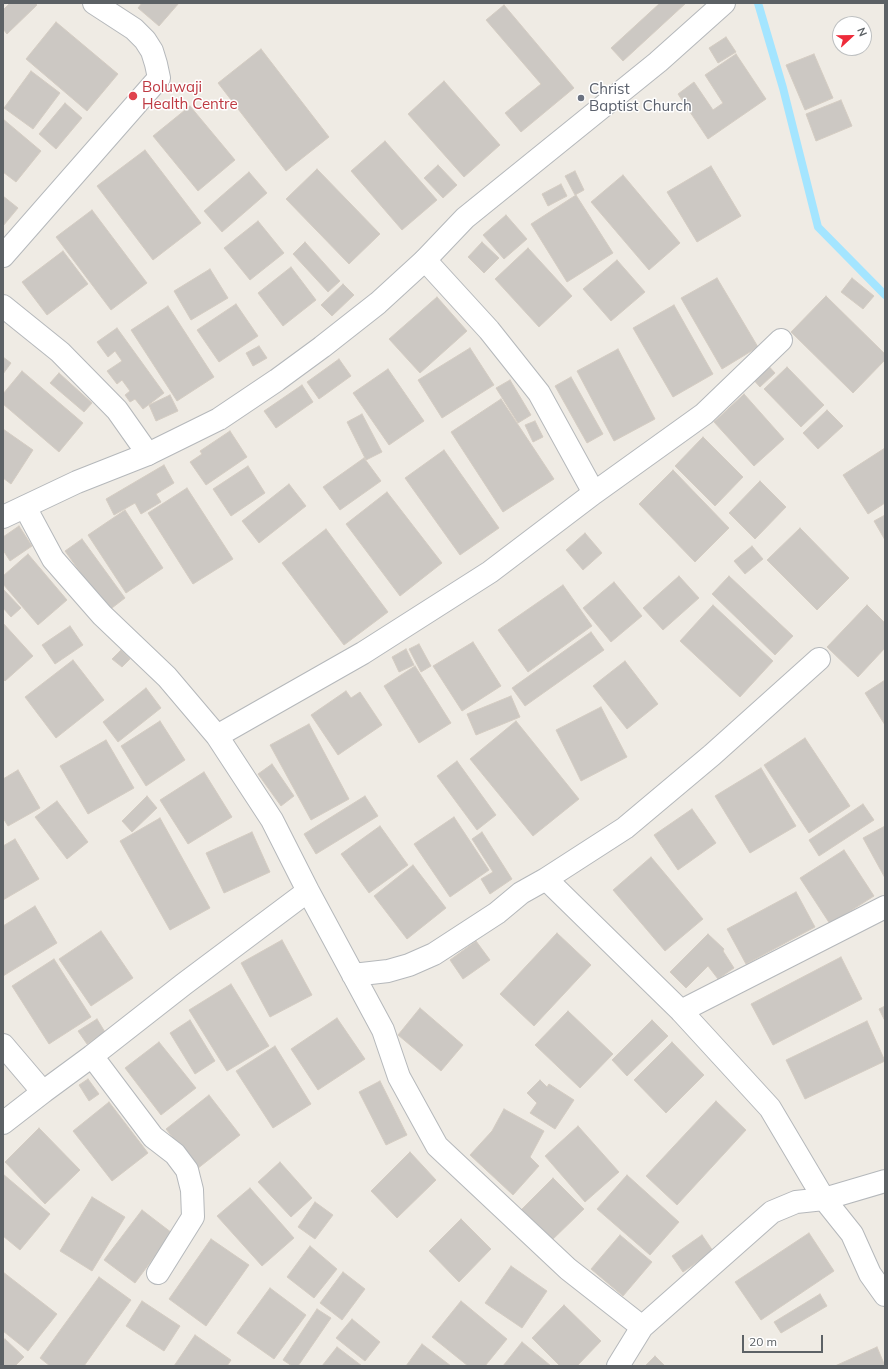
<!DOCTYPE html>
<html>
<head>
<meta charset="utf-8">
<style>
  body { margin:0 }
  #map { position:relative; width:888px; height:1369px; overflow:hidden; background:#efebe4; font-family:Mulish,sans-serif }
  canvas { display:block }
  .frame { position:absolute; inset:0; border:4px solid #5c6165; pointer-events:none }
  .north { position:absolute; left:832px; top:16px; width:40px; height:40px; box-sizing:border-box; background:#fff; border:1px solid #bec0c1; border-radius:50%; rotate:68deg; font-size:11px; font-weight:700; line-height:16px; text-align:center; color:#5c6165 }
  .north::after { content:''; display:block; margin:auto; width:14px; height:18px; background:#ee2b3a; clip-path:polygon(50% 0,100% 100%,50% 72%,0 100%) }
  .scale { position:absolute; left:742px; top:1335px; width:81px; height:18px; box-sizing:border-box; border:2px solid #5c6165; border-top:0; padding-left:5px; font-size:12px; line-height:14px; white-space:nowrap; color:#5c6165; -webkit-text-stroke:3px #fff; paint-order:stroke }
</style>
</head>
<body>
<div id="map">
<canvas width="888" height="1369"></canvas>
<div class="frame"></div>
<div class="north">N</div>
<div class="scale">20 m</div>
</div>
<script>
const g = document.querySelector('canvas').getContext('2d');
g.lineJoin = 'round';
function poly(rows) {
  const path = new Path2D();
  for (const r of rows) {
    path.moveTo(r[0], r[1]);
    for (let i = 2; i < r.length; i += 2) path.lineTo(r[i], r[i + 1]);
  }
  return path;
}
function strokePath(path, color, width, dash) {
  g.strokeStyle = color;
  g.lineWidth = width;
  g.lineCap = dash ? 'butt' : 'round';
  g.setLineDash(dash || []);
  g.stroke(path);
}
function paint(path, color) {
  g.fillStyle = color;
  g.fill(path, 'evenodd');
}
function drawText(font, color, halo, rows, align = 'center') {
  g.font = font + ' Mulish,sans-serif';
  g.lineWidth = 3;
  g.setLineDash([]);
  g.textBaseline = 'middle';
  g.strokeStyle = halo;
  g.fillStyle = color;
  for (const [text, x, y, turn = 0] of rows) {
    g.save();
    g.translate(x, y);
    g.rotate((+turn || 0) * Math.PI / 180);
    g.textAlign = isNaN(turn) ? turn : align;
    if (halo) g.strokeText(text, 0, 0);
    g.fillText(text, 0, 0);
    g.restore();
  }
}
strokePath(poly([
  [758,3,783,88,818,227,885,295]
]), '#a4e5ff', 8);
const building = poly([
  [10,3,35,3,37,5,7,34,3,29,3,10,10,3],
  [142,3,179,3,159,26,138,8,142,3],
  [660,3,686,3,623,61,611,48,660,3],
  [504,5,574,88,521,132,505,113,541,84,486,20,504,5],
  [56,22,118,74,87,111,26,59,56,22],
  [726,37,736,52,718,63,709,48,726,37],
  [261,49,329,137,286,171,218,83,261,49],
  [736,54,766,99,708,139,678,94,694,82,713,110,723,103,705,75,736,54],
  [814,54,833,98,805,110,786,65,814,54],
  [31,71,60,93,33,129,4,108,31,71],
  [444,81,500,145,464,177,408,114,444,81],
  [841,100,852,126,816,141,806,114,841,100],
  [65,103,82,118,56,149,39,134,65,103],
  [190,106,235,160,198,191,153,136,190,106],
  [3,119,41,151,16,182,3,172,3,119],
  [385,141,437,200,402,230,351,171,385,141],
  [145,150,201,223,153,260,97,186,145,150],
  [438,165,457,185,443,198,424,178,438,165],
  [711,166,741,216,697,242,667,192,711,166],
  [317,169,380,234,349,264,286,199,317,169],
  [575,171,584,190,575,195,565,176,575,171],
  [249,172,267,193,222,232,204,211,249,172],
  [623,175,680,243,649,270,591,202,623,175],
  [561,184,567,196,548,206,542,194,561,184],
  [576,195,613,253,567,282,531,224,576,195],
  [3,196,18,208,3,226,3,196],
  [92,210,147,283,111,310,56,237,92,210],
  [506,215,527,239,504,259,483,235,506,215],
  [258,221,284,253,250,280,224,248,258,221],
  [305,242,340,281,328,292,293,254,305,242],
  [482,242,499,258,484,273,468,257,482,242],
  [528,248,572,296,539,327,495,279,528,248],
  [63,251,88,284,47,315,22,282,63,251],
  [617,260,645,292,611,321,583,289,617,260],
  [291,267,316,300,283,326,258,293,291,267],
  [210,269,228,298,191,320,174,291,210,269],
  [717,278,758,347,722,369,681,298,717,278],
  [852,278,874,296,863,309,841,292,852,278],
  [343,284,354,295,332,316,321,305,343,284],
  [826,296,885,354,885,360,853,393,791,332,826,296],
  [437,297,467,331,420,373,389,339,437,297],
  [236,304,258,336,219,362,197,330,236,304],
  [674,305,713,374,673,397,633,328,674,305],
  [168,306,214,377,177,401,131,330,168,306],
  [117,328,164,393,143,409,135,399,130,402,125,395,130,391,122,380,117,384,107,371,122,361,115,351,108,357,97,342,117,328],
  [259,346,267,358,253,366,246,353,259,346],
  [470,348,494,385,442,418,418,380,470,348],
  [618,349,655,419,614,441,577,371,618,349],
  [3,357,11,363,3,374,3,357],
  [339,359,351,376,319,399,307,382,339,359],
  [765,362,775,373,760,387,750,376,765,362],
  [787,367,824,405,801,427,764,389,787,367],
  [388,369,424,421,389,445,353,393,388,369],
  [22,371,83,423,59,452,3,404,3,394,22,371],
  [59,373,92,403,84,412,50,383,59,373],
  [571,377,603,434,587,443,555,386,571,377],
  [510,380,531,415,518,423,496,388,510,380],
  [302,385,313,402,276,428,264,411,302,385],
  [744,394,784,439,754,466,714,422,744,394],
  [170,395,178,411,156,421,149,405,170,395],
  [501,399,554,479,503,512,451,432,501,399],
  [827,410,843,426,818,449,803,433,827,410],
  [362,414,382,452,366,460,347,422,362,414],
  [535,421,543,437,533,442,525,425,535,421],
  [3,429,33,450,11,484,3,478,3,429],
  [230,431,247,457,206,485,190,462,202,454,200,451,230,431],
  [703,437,743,477,715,506,675,466,703,437],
  [885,448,885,503,868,514,843,475,885,448],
  [444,450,499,528,460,555,405,478,444,450],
  [364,458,381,481,340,510,323,487,364,458],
  [164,465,174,483,156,494,161,502,141,514,135,503,114,515,106,499,164,465],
  [248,466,265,493,231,516,213,489,248,466],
  [673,470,729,528,695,562,639,504,673,470],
  [760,481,786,507,755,539,729,513,760,481],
  [289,484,306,506,259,543,242,521,289,484],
  [187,488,233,559,193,584,148,513,187,488],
  [387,492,442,563,400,596,346,524,387,492],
  [125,510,163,568,126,593,88,535,125,510],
  [885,515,885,540,874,521,885,515],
  [19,526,32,546,10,561,3,550,3,537,19,526],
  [800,528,849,578,817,610,767,560,800,528],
  [326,529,388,612,344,645,282,563,326,529],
  [585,533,602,553,583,570,566,550,585,533],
  [82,539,125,598,108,611,65,551,82,539],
  [752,546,763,559,745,574,734,561,752,546],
  [28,554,67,600,38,625,3,584,3,576,28,554],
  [679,576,699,598,663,630,643,608,679,576],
  [729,576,793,636,775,655,712,594,729,576],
  [614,582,642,616,611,642,583,608,614,582],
  [563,585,592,626,528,672,498,630,563,585],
  [3,589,21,608,11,617,3,608,3,589],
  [713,605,773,661,740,697,680,641,713,605],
  [867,605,885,623,885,648,858,677,827,647,867,605],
  [3,623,33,656,5,681,3,679,3,623],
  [70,626,83,645,55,664,42,645,70,626],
  [591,632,604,650,525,706,512,688,591,632],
  [473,642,501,686,462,711,433,666,473,642],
  [419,644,431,666,421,672,409,649,419,644],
  [406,649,414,665,399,672,392,657,406,649],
  [121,650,130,659,122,667,112,659,121,650],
  [73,660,104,700,56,738,25,697,73,660],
  [625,661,658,704,627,729,593,686,625,661],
  [415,666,451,723,419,743,384,686,415,666],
  [885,680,885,725,865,693,885,680],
  [146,688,161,708,118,742,103,722,146,688],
  [346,691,351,698,360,692,382,725,338,755,311,715,346,691],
  [511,696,520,717,476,735,467,714,511,696],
  [601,707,627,757,581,781,556,730,601,707],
  [160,721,185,760,146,786,121,746,160,721],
  [516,721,579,799,533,836,470,759,516,721],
  [309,724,349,799,311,820,270,745,309,724],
  [805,738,850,806,809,833,764,765,805,738],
  [106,740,134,788,88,814,60,766,106,740],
  [457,761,496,815,477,830,437,776,457,761],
  [272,764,294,796,281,806,258,774,272,764],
  [761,768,796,826,750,853,715,796,761,768],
  [18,770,40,808,8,826,3,818,3,779,18,770],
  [204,772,232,817,188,844,160,800,204,772],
  [147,796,157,808,132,832,122,821,147,796],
  [365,796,378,816,316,854,304,834,365,796],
  [57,801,88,842,67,859,35,817,57,801],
  [863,804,874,820,819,856,809,840,863,804],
  [692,809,716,843,678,870,654,835,692,809],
  [454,817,489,870,450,897,414,844,454,817],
  [160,818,210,908,170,930,120,841,160,818],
  [380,826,408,865,369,893,341,854,380,826],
  [885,826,885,878,863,838,885,826],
  [252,832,270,872,224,893,206,853,252,832],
  [482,832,512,879,490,894,481,879,493,872,472,839,482,832],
  [15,839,39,879,3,900,3,846,15,839],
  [844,850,874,896,830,924,800,878,844,850],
  [651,857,703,919,665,951,613,890,651,857],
  [413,865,446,908,407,939,374,896,413,865],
  [796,892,815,927,746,964,727,929,796,892],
  [35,906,57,943,3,976,3,926,35,906],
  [101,931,133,978,91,1006,59,959,101,931],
  [557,933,591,965,534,1026,500,994,557,933],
  [708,934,724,949,723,951,734,968,718,979,708,966,686,988,670,972,708,934],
  [282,940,312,995,270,1017,241,963,282,940],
  [476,941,490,960,463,979,450,960,476,941],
  [841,957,862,999,773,1045,751,1004,841,957],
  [54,959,91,1017,49,1044,12,986,54,959],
  [231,984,269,1046,227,1071,189,1010,231,984],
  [885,1006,885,1021,879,1009,885,1006],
  [420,1008,463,1045,441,1071,398,1035,420,1008],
  [568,1011,613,1054,580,1088,535,1045,568,1011],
  [337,1018,365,1059,318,1090,291,1049,337,1018],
  [97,1019,105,1032,87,1044,78,1031,97,1019],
  [190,1020,215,1061,195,1074,170,1033,190,1020],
  [652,1020,668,1036,627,1076,612,1060,652,1020],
  [867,1021,885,1061,805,1099,786,1060,867,1021],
  [159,1042,196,1088,161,1115,125,1068,159,1042],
  [672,1042,704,1075,666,1113,634,1080,672,1042],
  [275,1046,311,1104,273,1128,236,1071,275,1046],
  [88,1079,99,1094,89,1101,79,1085,88,1079],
  [540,1080,547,1087,549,1084,574,1100,555,1129,530,1113,537,1103,527,1093,540,1080],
  [380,1081,407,1135,386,1145,359,1092,380,1081],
  [209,1095,240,1135,197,1169,166,1129,209,1095],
  [716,1101,746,1130,677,1205,646,1176,716,1101],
  [109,1102,148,1153,112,1181,73,1131,109,1102],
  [504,1109,544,1131,530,1157,539,1166,513,1195,470,1155,492,1131,504,1109],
  [578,1126,619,1172,585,1202,545,1156,578,1126],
  [39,1128,80,1170,45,1204,5,1162,39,1128],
  [410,1152,436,1180,397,1218,371,1191,410,1152],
  [280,1162,312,1198,291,1217,258,1182,280,1162],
  [3,1174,50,1214,20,1250,3,1236,3,1174],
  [627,1175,679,1222,650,1255,597,1209,627,1175],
  [553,1178,584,1209,549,1243,519,1212,553,1178],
  [250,1188,294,1238,262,1266,217,1216,250,1188],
  [92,1197,125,1217,92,1271,60,1251,92,1197],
  [315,1202,333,1215,315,1239,298,1227,315,1202],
  [142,1210,172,1233,135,1283,104,1260,142,1210],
  [461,1219,491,1249,459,1282,429,1251,461,1219],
  [809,1233,834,1271,761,1320,735,1282,809,1233],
  [620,1235,652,1262,623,1296,591,1269,620,1235],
  [702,1235,713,1251,683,1272,672,1256,702,1235],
  [211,1239,249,1265,206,1326,169,1299,211,1239],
  [310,1246,337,1269,314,1298,287,1277,310,1246],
  [511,1266,547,1291,522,1328,485,1303,511,1266],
  [3,1272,57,1314,28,1351,3,1331,3,1272],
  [343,1272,365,1289,342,1320,320,1303,343,1272],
  [99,1277,131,1300,84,1366,50,1366,40,1358,99,1277],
  [270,1288,306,1315,274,1359,237,1333,270,1288],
  [820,1294,827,1306,781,1333,774,1322,820,1294],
  [142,1301,180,1326,164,1351,126,1326,142,1301],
  [461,1301,507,1339,485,1366,468,1366,432,1337,461,1301],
  [564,1305,601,1341,577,1366,560,1366,532,1338,564,1305],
  [317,1309,331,1318,298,1366,292,1366,283,1360,317,1309],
  [352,1319,380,1342,365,1361,336,1338,352,1319],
  [195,1335,231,1360,227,1366,174,1366,195,1335],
  [5,1339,24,1357,15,1366,3,1366,3,1340,5,1339],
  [522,1342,551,1366,503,1366,522,1342],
  [422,1344,451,1366,406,1366,422,1344],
  [337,1347,362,1366,322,1366,337,1347],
  [877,1347,885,1366,835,1366,877,1347],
  [655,1356,665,1366,645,1366,655,1356]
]);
paint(building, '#ccc8c3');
strokePath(building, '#d4ccc2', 1);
const minor = poly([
  [3,256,159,78,156,64,152,51,145,40,134,29,94,3],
  [425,260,489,330,539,393,594,493],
  [3,306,60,352,117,410,148,454],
  [25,507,53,559,102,615,167,677,217,736,272,820,308,891,383,1030,399,1077,437,1146,568,1269,642,1327],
  [217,736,363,653,490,572,594,493,704,414,781,340],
  [546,879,625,828,712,755,819,659],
  [353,975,388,971,409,965,434,954,497,913,521,893,546,879,681,1011,770,1108,824,1199,852,1234,870,1274,885,1295],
  [681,1011,885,907],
  [3,1045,43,1092],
  [92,1056,153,1137,175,1154,187,1170,192,1190,193,1217,158,1273],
  [3,1123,43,1092,92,1056,184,984,308,891],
  [618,1366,642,1327,772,1212,796,1202,824,1199,885,1181]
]);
const tertiary = poly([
  [3,517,77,482,148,454,219,419,277,380,322,347,378,303,425,260,465,218,658,62,724,3]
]);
strokePath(minor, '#b5b8bb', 24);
strokePath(tertiary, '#b5b8bb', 24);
strokePath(minor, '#fff', 22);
strokePath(tertiary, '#fff', 22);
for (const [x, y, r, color] of [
  [133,96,5,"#e0444e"],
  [581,98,4,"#6b7280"]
]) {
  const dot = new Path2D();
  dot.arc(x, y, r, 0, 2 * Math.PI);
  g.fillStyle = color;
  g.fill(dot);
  strokePath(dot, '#fff', 1.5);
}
drawText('15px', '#be3a42', '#fff', [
  ["Boluwaji",142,87],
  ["Health Centre",142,104]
], 'left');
drawText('15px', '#5b616d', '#fff', [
  ["Christ",589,89],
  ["Baptist Church",589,106]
], 'left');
</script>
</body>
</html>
